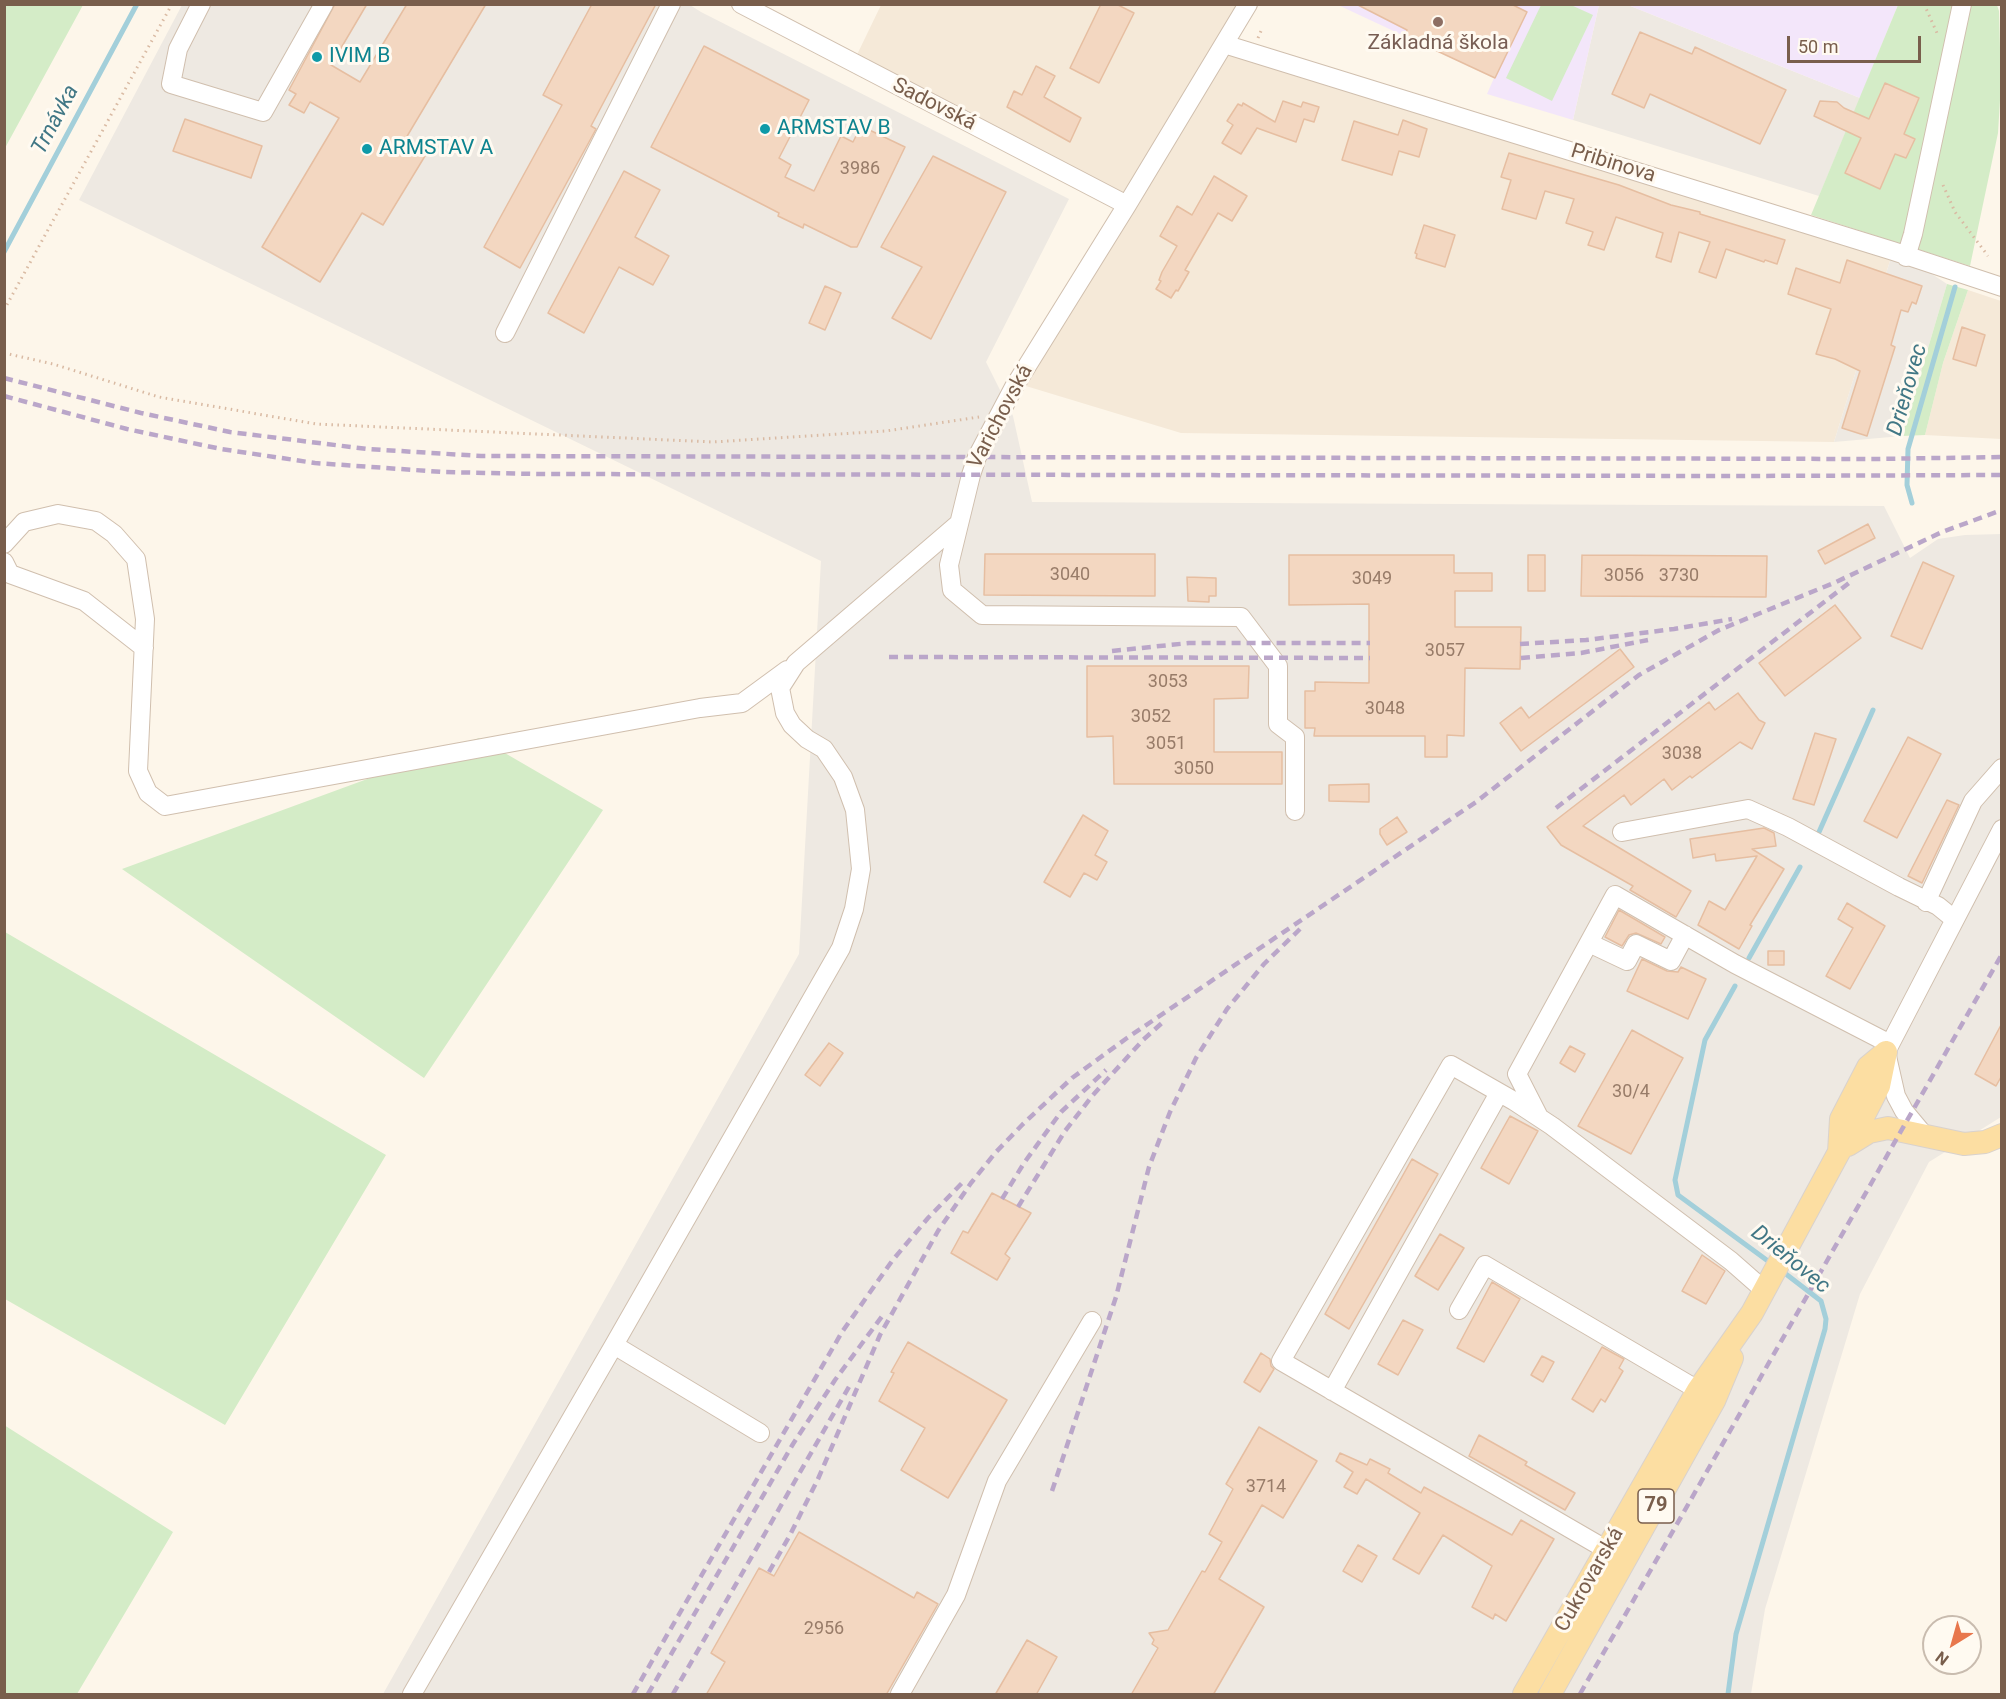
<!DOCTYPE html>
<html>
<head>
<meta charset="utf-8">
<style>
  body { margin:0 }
  #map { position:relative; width:2006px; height:1699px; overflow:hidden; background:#fdf6ea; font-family:Roboto,sans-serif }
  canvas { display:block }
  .frame { position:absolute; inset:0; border:6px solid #795e4c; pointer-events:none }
  .north { position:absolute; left:1922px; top:1615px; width:60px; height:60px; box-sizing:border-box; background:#fffaf1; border:2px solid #c9bcaf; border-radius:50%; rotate:217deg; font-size:16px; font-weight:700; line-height:24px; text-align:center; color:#795e4c }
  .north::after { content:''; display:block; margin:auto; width:21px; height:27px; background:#e8774d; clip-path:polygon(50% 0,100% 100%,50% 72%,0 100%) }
  .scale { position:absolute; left:1787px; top:36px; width:134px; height:27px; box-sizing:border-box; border:3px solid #795e4c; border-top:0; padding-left:8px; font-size:18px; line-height:21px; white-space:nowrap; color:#795e4c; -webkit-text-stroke:4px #fffaf1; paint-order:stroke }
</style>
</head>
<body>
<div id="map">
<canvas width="2006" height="1699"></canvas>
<div class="frame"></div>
<div class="north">N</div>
<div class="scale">50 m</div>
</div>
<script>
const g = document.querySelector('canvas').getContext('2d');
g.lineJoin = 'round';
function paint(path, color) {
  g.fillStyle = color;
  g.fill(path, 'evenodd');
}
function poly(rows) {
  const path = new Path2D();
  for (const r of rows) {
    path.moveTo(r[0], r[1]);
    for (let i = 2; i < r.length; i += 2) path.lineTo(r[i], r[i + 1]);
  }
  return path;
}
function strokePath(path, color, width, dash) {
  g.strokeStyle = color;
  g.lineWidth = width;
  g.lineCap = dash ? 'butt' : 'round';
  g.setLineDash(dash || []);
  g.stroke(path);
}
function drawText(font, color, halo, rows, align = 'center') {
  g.font = font + ' Roboto,sans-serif';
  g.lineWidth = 6;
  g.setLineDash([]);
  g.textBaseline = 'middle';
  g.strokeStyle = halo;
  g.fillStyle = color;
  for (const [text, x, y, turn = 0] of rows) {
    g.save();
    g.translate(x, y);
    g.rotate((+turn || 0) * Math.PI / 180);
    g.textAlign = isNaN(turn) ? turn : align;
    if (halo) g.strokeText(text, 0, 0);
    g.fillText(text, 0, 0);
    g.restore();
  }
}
paint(poly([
  [881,5,1248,5,1225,43,1893,251,1834,442,1181,433,1016,383,1126,206,853,63],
  [1968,290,2001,301,2001,439,1925,435,1943,363]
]), '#f5e9d8');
paint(poly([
  [182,5,690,5,701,12,1069,199,986,362,1013,416,1032,502,1884,506,1910,558,1938,539,1965,535,2001,534,2001,1117,1929,1162,1860,1294,1765,1609,1751,1694,383,1694,799,954,821,561,79,200],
  [1599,5,1628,5,1860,98,1819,196,1573,120],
  [1893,251,1906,257,1947,284,1902,436,1834,442]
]), '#eee9e2');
paint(poly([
  [1338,5,1599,5,1573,120,1487,94,1494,78],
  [1628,5,1898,5,1860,98]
]), '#f3e6fa');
paint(poly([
  [5,4,83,5,5,148,4,5],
  [1541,5,1571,5,1593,15,1552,101,1506,78],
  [1898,5,1997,5,1999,11,2001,84,1998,133,1970,266,1811,215],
  [1947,284,1968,290,1943,363,1925,435,1902,436],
  [479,738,603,810,424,1078,122,869],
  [5,932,386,1155,225,1425,5,1299],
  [4,1425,173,1532,77,1694,5,1694]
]), '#d4ecc7');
strokePath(poly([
  [4,252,137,4],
  [1912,503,1907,485,1908,449,1955,287],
  [1819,832,1873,710],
  [1749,958,1800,867],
  [1735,986,1705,1040,1675,1180,1678,1195,1772,1264],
  [1728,1694,1736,1634,1825,1329,1826,1319,1821,1301,1782,1271]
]), '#a3cfda', 5);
const building = poly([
  [335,4,367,4,331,65,360,82,407,4,486,4,403,143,425,156,383,225,362,213,320,282,262,247,339,118,310,102,304,113,289,105,296,94,289,90,335,4],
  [592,4,656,4,591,126,596,129,589,142,520,268,484,247,562,105,543,95,592,4],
  [1101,4,1116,4,1134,13,1099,83,1070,68,1101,4],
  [1356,4,1511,4,1527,12,1495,78,1405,36,1407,30,1356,4],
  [1640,32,1692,54,1695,47,1786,90,1760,144,1650,94,1644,108,1612,94,1640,32],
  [704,46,809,100,779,158,791,165,785,177,814,191,841,136,853,142,861,126,905,147,857,247,851,247,804,224,803,228,778,216,779,213,651,147,704,46],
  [1036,66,1055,76,1044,97,1081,118,1070,142,1007,107,1014,91,1022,95,1036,66],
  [1885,83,1919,98,1904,134,1915,139,1906,158,1895,154,1880,189,1845,173,1861,138,1814,116,1820,101,1837,102,1844,108,1869,119,1885,83],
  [1283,101,1301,107,1303,102,1319,107,1314,122,1304,119,1296,142,1257,128,1241,154,1222,143,1233,125,1227,121,1238,104,1242,106,1243,103,1275,122,1283,101],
  [185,119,262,146,251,178,173,151,185,119],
  [1403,120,1427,129,1419,157,1399,151,1392,175,1342,160,1354,121,1398,135,1403,120],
  [1509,153,1619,185,1671,205,1700,212,1700,214,1785,240,1777,264,1765,260,1764,262,1726,249,1716,278,1699,272,1710,242,1679,232,1671,262,1656,257,1663,233,1616,217,1604,250,1588,245,1593,232,1566,223,1574,199,1545,191,1536,219,1502,209,1511,180,1501,177,1509,153],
  [933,156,1006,192,931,339,892,318,922,267,881,247,933,156],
  [624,171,660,190,635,237,669,256,653,285,619,267,584,333,548,313,624,171],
  [1214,176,1247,196,1232,221,1218,213,1185,270,1189,272,1178,291,1176,290,1171,298,1156,289,1161,281,1159,280,1162,272,1177,246,1160,236,1177,206,1192,215,1214,176],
  [1424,225,1455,235,1445,267,1416,258,1417,254,1415,253,1424,225],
  [1847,260,1922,286,1916,304,1912,302,1908,312,1901,310,1891,345,1895,347,1867,436,1842,428,1860,371,1835,359,1816,354,1831,309,1788,294,1796,268,1840,283,1847,260],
  [825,286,841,293,825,330,809,323,825,286],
  [1962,327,1985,335,1976,366,1953,359,1962,327],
  [1868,524,1875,538,1825,564,1818,551,1868,524],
  [985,554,1155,554,1155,596,984,595,985,554],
  [1289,555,1454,555,1454,573,1492,573,1492,591,1455,591,1455,627,1521,627,1520,669,1465,668,1464,736,1447,735,1447,757,1425,757,1425,736,1314,736,1315,728,1305,728,1305,691,1315,691,1315,682,1369,683,1369,604,1289,605,1289,555],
  [1528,555,1545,555,1545,591,1528,591,1528,555],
  [1582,555,1767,556,1766,597,1581,596,1582,555],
  [1923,562,1954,576,1922,649,1891,636,1923,562],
  [1187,577,1216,578,1216,596,1209,596,1209,602,1188,601,1187,577],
  [1835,605,1861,638,1785,696,1759,663,1835,605],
  [1620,649,1634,667,1521,751,1500,723,1521,707,1529,718,1620,649],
  [1087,666,1249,666,1248,698,1214,699,1214,752,1282,752,1282,784,1114,784,1113,736,1087,737,1087,666],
  [1738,693,1759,720,1765,723,1752,749,1740,742,1692,778,1690,776,1672,790,1664,779,1631,805,1624,795,1583,826,1691,891,1676,917,1630,890,1633,886,1561,845,1547,827,1709,702,1715,710,1738,693],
  [1815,733,1836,739,1814,805,1793,799,1815,733],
  [1908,737,1941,754,1897,838,1864,821,1908,737],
  [1369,784,1369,802,1329,801,1329,785,1369,784],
  [1947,800,1959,805,1922,883,1908,876,1947,800],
  [1083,815,1108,831,1095,855,1107,862,1097,880,1084,873,1070,897,1044,882,1083,815],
  [1397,817,1407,832,1387,845,1380,834,1380,829,1397,817],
  [1764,828,1774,833,1776,846,1752,849,1784,869,1750,925,1752,926,1739,949,1698,925,1709,901,1725,910,1757,856,1716,861,1715,854,1693,858,1690,839,1764,828],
  [1847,903,1885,926,1850,989,1826,976,1853,928,1838,919,1847,903],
  [1619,910,1665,937,1661,944,1636,933,1629,935,1622,946,1605,937,1619,910],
  [1768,951,1784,951,1784,965,1768,965,1768,951],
  [1642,959,1667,971,1678,972,1681,967,1706,979,1688,1019,1627,991,1642,959],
  [2001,1025,2001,1077,1996,1086,1975,1074,2001,1025],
  [1632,1030,1683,1058,1631,1154,1578,1126,1632,1030],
  [829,1043,843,1053,820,1086,805,1075,829,1043],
  [1570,1046,1585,1054,1575,1072,1560,1063,1570,1046],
  [1510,1116,1538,1131,1509,1184,1481,1168,1510,1116],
  [1412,1159,1438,1174,1349,1329,1325,1314,1412,1159],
  [992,1193,1031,1213,1005,1254,1010,1258,997,1280,951,1253,963,1231,968,1233,992,1193],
  [1440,1234,1464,1248,1438,1290,1415,1276,1440,1234],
  [1702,1255,1725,1271,1706,1304,1682,1291,1702,1255],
  [1492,1282,1520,1299,1484,1362,1457,1348,1492,1282],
  [1403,1320,1423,1330,1398,1375,1378,1364,1403,1320],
  [908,1342,1007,1400,948,1498,901,1470,925,1428,879,1401,894,1373,891,1372,908,1342],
  [1602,1347,1624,1359,1619,1368,1623,1371,1605,1402,1601,1399,1593,1412,1572,1399,1602,1347],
  [1261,1353,1270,1359,1271,1366,1274,1369,1260,1392,1244,1382,1261,1353],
  [1542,1356,1554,1362,1543,1382,1531,1375,1542,1356],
  [1259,1427,1317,1461,1283,1518,1262,1505,1219,1579,1264,1607,1213,1695,1131,1695,1158,1648,1152,1644,1154,1640,1149,1633,1168,1630,1202,1571,1205,1572,1222,1542,1209,1534,1233,1489,1226,1484,1259,1427],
  [1479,1435,1527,1462,1525,1465,1575,1493,1565,1510,1469,1456,1479,1435],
  [1340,1453,1367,1465,1370,1459,1390,1469,1388,1473,1421,1493,1424,1487,1512,1535,1521,1520,1554,1539,1506,1621,1495,1614,1493,1619,1472,1607,1492,1566,1443,1535,1419,1574,1393,1559,1420,1513,1366,1479,1357,1494,1344,1487,1353,1472,1336,1461,1340,1453],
  [799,1532,914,1598,917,1592,938,1604,886,1695,706,1695,725,1662,711,1653,759,1568,774,1576,799,1532],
  [1358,1545,1377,1556,1362,1582,1343,1571,1358,1545],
  [1027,1640,1057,1657,1036,1695,995,1695,1027,1640]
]);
paint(building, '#f3d7c1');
strokePath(building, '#e6bea1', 1.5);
const minor = poly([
  [201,4,178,49,171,84,263,112,324,4],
  [741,4,1127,205],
  [1248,4,1127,205,1014,387,977,457,971,475,949,565,952,590,982,615,1241,617,1278,666,1278,724,1295,737,1295,811],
  [1224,44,1893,251,2002,287],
  [1906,257,1913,234,1962,4],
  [505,333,671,4],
  [4,544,24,522,58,514,96,521,114,534,136,559,145,619,138,771,148,793,165,806,700,708,742,703,787,670],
  [4,562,10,574,84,601,144,648],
  [1622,832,1748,809,1788,827,1899,887,1938,906,1954,919],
  [1926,902,1973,801,2002,768],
  [1589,943,1627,961,1636,944,1671,961,1685,935],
  [1538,1115,1517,1074,1615,895,1735,964,1890,1044],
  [1924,1135,1904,1111,1896,1096,1886,1052,2002,829],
  [1459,1310,1485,1265,1698,1390],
  [614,1345,760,1433],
  [1332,1391,1499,1093],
  [1607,1550,1281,1361,1451,1065,1514,1101,1552,1126,1731,1261,1764,1290],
  [412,1694,614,1345,841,948,854,909,861,869,855,810,843,777,824,749,807,739,792,725,785,713,780,688,796,663,958,524],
  [900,1694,956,1595,997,1481,1092,1321]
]);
const major = poly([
  [1848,1145,1869,1132,1888,1128,1964,1144,1985,1142,2002,1135],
  [1839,1152,1841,1119,1868,1067,1886,1052],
  [1524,1694,1698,1390,1752,1313,1839,1152,1862,1119,1879,1086,1886,1052],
  [1550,1694,1714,1401,1732,1358]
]);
strokePath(minor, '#d0bfae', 20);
strokePath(major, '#d9d2cd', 24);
strokePath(poly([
  [1924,4,1937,33],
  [1258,38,1261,31],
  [1943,185,1955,212,1988,256],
  [4,310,172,4],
  [4,353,53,364,159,397,316,424,713,442,886,431,979,417]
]), '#d9baa3', 3, [1.5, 4.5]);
strokePath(minor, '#fff', 18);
strokePath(major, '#fcdea2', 22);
strokePath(poly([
  [4,378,141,413,230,432,367,449,481,456,1875,459,2002,457],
  [4,396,127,429,221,449,315,463,443,472,538,474,1736,476,2002,475],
  [1520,644,1586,640,1674,629,1732,619],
  [1112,651,1189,643,1370,643],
  [889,657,1370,658],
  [1521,658,1581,653,1648,640],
  [1556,808,1849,583],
  [1002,1199,1024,1163,1061,1112,1106,1070],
  [1018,1207,1065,1131,1093,1095,1143,1040,1163,1022],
  [1052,1491,1116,1297,1149,1167,1170,1112,1196,1058,1227,1009,1264,964,1300,929],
  [769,1572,790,1535,818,1479,880,1335,938,1231,971,1183,996,1152,1023,1124,1072,1078,1127,1038,1476,802,1639,675,1719,630,1836,582,1942,532,2002,510],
  [633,1694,842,1332,892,1261,928,1218,965,1180],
  [648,1694,793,1444,835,1380,883,1315],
  [673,1694,850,1385],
  [1580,1694,2002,954]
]), '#baa6c9', 4.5, [9, 6]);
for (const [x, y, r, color] of [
  [1438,22,6,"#8d6e63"],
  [317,57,6,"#0f9aa8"],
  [765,129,6,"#0f9aa8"],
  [367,149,6,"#0f9aa8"]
]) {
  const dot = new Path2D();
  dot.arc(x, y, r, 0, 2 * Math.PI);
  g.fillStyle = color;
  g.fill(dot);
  strokePath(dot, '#fffaf1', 2);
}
drawText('18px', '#987c69', null, [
  ["3986",860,169],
  ["3040",1070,575],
  ["3056",1624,576],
  ["3730",1679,576],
  ["3049",1372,579],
  ["3057",1445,651],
  ["3053",1168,682],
  ["3048",1385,709],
  ["3052",1151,717],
  ["3051",1166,744],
  ["3038",1682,754],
  ["3050",1194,769],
  ["30/4",1631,1092],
  ["3714",1266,1487],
  ["2956",824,1629]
]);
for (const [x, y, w] of [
  [1656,1506,36]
]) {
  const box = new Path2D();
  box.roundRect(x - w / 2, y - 17, w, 34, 4.5);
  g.fillStyle = '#fffaf1';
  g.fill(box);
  strokePath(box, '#795e4c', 1.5);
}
drawText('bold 20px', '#795e4c', null, [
  ["79",1656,1506]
]);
drawText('21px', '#785e54', '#fffaf1', [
  ["Základná škola",1438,44]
]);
drawText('21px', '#0d838f', '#fffaf1', [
  ["IVIM B",329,57],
  ["ARMSTAV B",777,129],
  ["ARMSTAV A",379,149]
], 'left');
drawText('21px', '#795e4c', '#fffaf1', [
  ["Sadovská",934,105,27],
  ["Pribinova",1613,164,17],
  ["Varichovská",1001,417,-62],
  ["Cukrovarská",1590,1580,-60]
]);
drawText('italic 22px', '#417785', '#fffaf1', [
  ["Trnávka",56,120,-62],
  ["Drieňovec",1908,390,-74],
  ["Drieňovec",1790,1260,39]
]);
</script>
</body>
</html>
